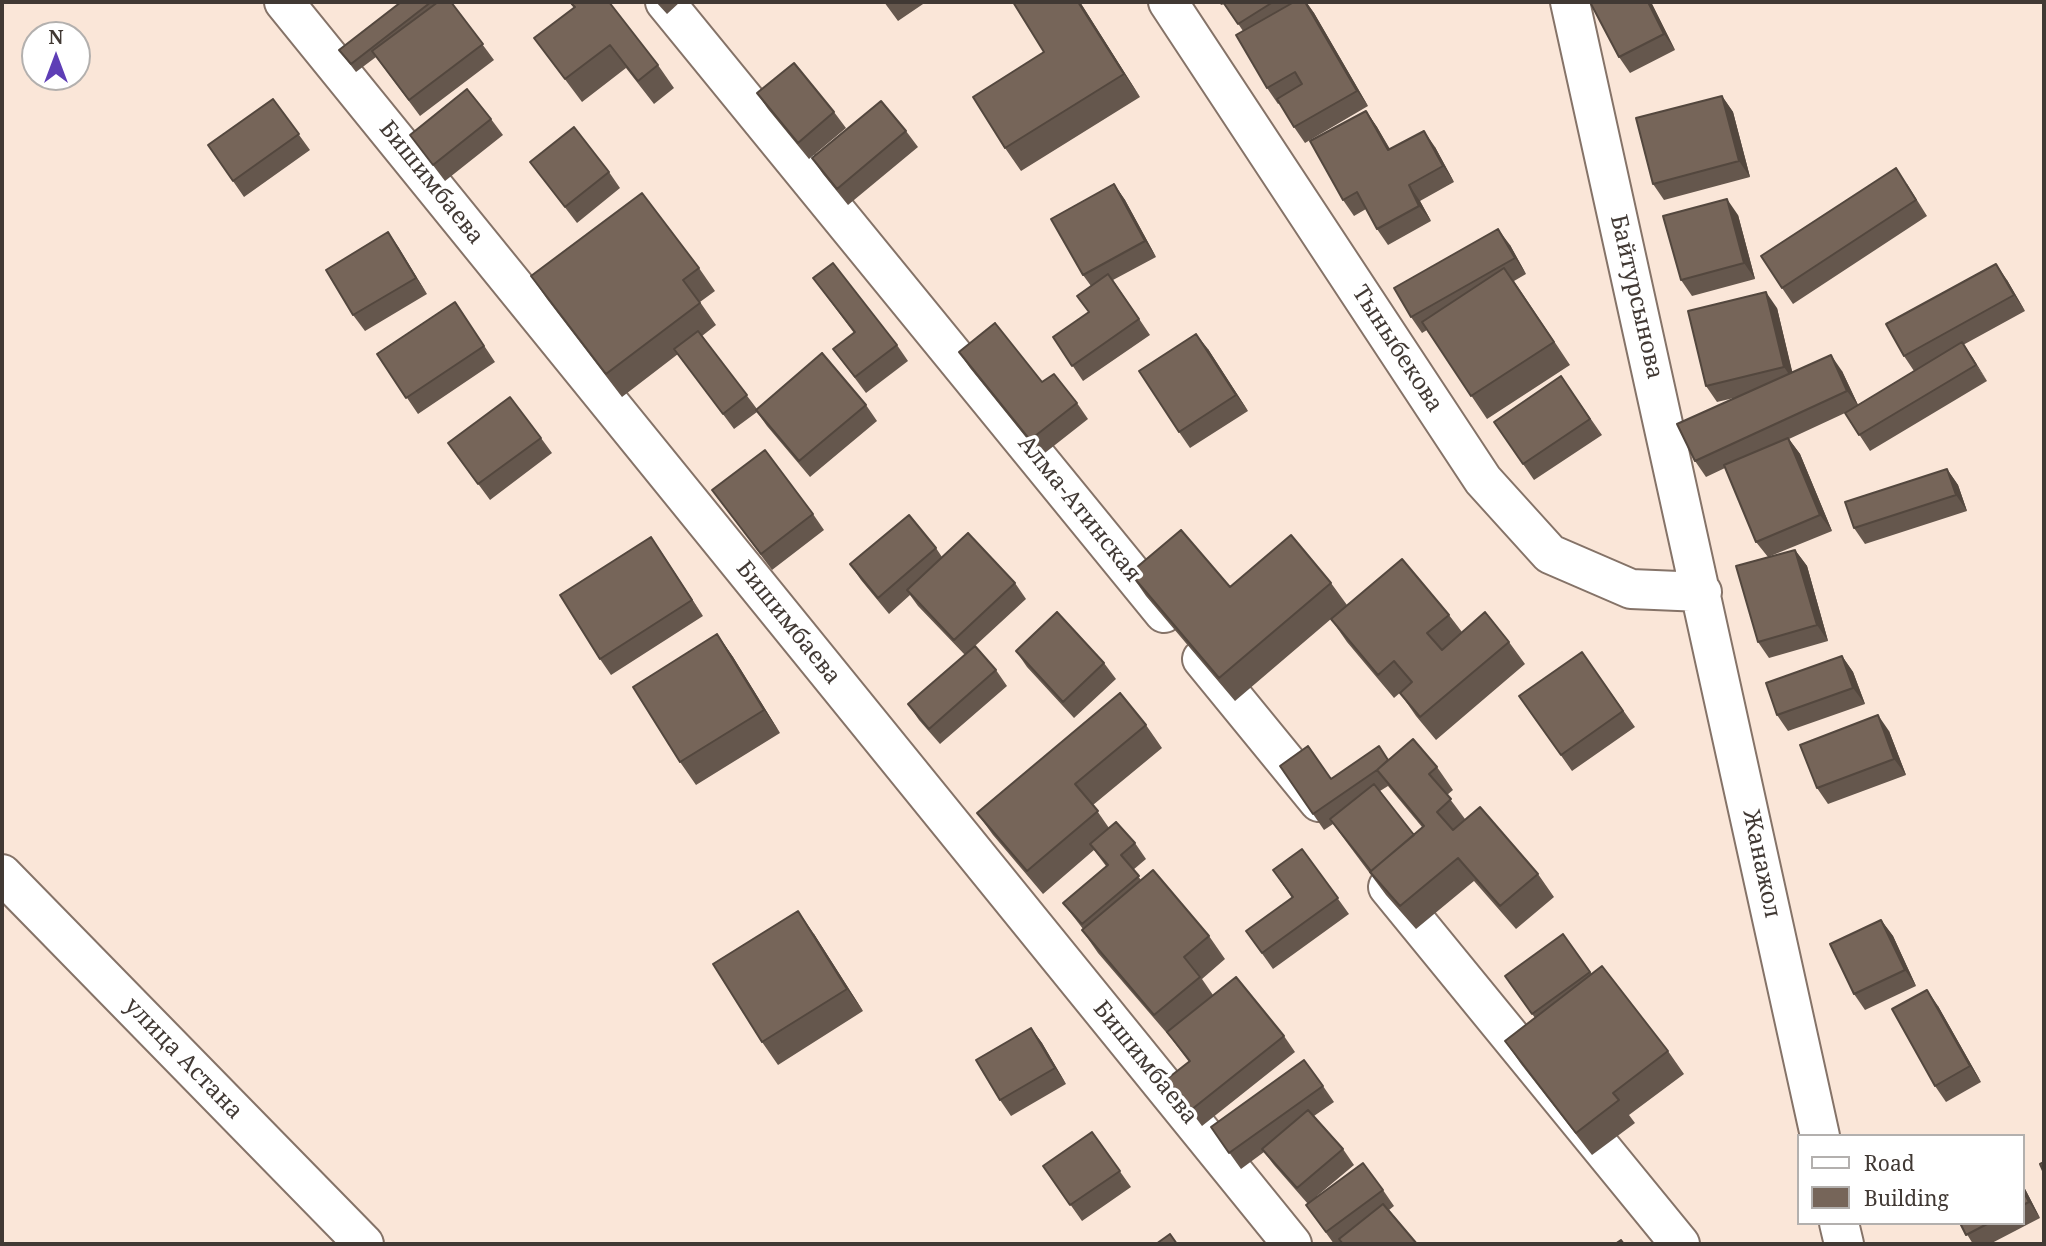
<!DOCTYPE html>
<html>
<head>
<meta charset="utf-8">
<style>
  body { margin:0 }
  #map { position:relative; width:2046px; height:1246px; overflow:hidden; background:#fae6d8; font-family:"Noto Serif",serif }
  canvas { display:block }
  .frame { position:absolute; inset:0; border:4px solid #413934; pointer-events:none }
  .legend { position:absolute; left:1797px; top:1134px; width:228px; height:91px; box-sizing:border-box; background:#fff; border:2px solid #b3b0ae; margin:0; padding:9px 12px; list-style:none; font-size:21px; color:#413934 }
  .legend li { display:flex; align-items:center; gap:14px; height:35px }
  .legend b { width:35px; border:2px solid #b3b0ae }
  .north { position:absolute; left:21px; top:21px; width:70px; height:70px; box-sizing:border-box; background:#fff; border:2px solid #b3b0ae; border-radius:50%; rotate:0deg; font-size:19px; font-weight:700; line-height:28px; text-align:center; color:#413934 }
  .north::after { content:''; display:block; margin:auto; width:24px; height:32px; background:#5e3eb6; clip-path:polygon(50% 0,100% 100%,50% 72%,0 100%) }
</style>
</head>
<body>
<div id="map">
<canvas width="2046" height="1246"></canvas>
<div class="frame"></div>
<ul class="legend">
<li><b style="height:9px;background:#fff"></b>Road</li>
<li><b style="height:19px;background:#766559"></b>Building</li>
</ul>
<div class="north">N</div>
</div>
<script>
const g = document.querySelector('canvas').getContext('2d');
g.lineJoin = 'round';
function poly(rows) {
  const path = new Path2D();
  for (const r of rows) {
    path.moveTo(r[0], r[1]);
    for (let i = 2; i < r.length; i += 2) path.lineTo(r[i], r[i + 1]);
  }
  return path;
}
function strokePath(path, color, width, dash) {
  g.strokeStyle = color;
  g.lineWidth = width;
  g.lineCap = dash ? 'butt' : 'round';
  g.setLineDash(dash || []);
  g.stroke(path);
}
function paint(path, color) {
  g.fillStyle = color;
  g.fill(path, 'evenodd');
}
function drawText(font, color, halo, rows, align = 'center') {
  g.font = font + ' "Noto Serif",serif';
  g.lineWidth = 7;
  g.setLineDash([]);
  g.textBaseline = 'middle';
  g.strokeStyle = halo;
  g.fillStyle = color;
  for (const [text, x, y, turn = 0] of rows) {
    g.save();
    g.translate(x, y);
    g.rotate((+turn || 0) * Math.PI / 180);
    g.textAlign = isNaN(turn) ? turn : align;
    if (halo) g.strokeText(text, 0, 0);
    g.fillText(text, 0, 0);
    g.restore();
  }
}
const minor = poly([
  [284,2,1292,1244],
  [665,2,1164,613],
  [1168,2,1483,480,1550,554,1631,589,1702,592],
  [1570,2,1820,1136],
  [1202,659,1319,802],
  [1388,887,1680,1244],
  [1839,1223,1844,1244]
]);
const secondary = poly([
  [2,874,364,1244]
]);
strokePath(minor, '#857368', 42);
strokePath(secondary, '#857368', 42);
strokePath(minor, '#fff', 38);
strokePath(secondary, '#fff', 38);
paint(poly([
  [401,2,451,2,494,60,420,116,376,57,356,72,339,50],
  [569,2,609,2,658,65,674,88,654,104,626,68,582,102,534,38,574,8],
  [656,2,680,2,667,14],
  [884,2,926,2,898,21],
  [1080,2,1140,97,1021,171,1005,148,1044,52],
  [1219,2,1308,2,1307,3,1314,13,1368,106,1305,143,1294,127,1280,103,1278,104,1267,88,1243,31,1225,4,1221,5],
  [1590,2,1651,2,1675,50,1630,73,1619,57],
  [757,93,834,112,846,128,809,159,768,109],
  [1722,96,1733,112,1750,177,1664,200,1653,184],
  [273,99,310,150,244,197,208,145],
  [1366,111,1377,127,1390,149,1435,147,1454,182,1420,201,1431,221,1388,245,1377,229,1366,209,1354,216,1343,200],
  [491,119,503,135,445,181,410,135],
  [906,131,918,147,848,205,823,174,812,158],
  [530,162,609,172,620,188,577,223],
  [1114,184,1125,200,1156,257,1113,280,1150,335,1083,381,1053,337,1089,313,1091,286,1083,275],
  [1907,184,1927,216,1793,304,1782,288],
  [1738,215,1755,279,1692,296,1681,280],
  [388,232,427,294,365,331,353,315],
  [1510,245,1526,274,1514,281,1570,365,1487,419,1427,330,1422,333,1411,317],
  [699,268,715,291,700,302,716,325,702,336,757,409,866,405,877,421,810,477,767,426,757,412,734,429,678,354,622,397,547,299,531,276],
  [813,278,897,345,908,361,866,393,833,349,854,333],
  [2007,280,2025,311,1963,345,1987,381,1870,451,1845,413,1789,439,1800,454,1832,531,1768,557,1795,550,1807,566,1828,641,1769,658,1758,642,1768,557,1756,542,1725,468,1706,477,1695,461,1738,397,1717,402,1706,386,1777,308,1792,372,1842,371,1858,405,1914,371,1904,356],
  [455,302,495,362,418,414,377,354],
  [1208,349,1248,411,1190,448,1179,432],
  [959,352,1042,382,1077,403,1088,419,1041,456,970,368],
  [1561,376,1602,435,1534,480,1494,422],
  [541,438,552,453,490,500,448,443],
  [1947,469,1958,485,1967,511,1865,544,1854,528],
  [712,490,813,514,824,530,772,570],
  [651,537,703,616,611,675,600,659],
  [936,548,942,557,1015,583,1026,599,975,646,996,670,1007,686,940,744,919,720,908,704,965,655,918,606,910,595,889,614,861,580,850,564],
  [1130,573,1230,587,1331,583,1347,605,1449,615,1462,632,1509,642,1525,664,1436,740,1416,716,1400,693,1410,684,1394,698,1347,642,1331,619,1235,701,1146,596],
  [717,634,733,657,780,733,696,785,680,762],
  [1016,651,1104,663,1116,679,1074,718,1027,667],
  [1582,652,1635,727,1572,771,1519,696],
  [1842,656,1853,672,1865,704,1788,731,1777,715],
  [1146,725,1162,748,1093,805,1109,828,1135,843,1146,859,1133,870,1141,880,1209,936,1225,959,1202,979,1213,995,1284,1036,1295,1052,1202,1126,1167,1079,1189,1062,1171,1038,1098,953,1082,930,1083,929,1063,903,1106,866,1094,850,1043,894,993,835,977,813],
  [1889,731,1906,775,1828,804,1817,788],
  [1388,760,1437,767,1453,790,1447,795,1465,819,1538,874,1554,897,1516,929,1474,881,1416,929,1386,895,1333,824,1324,830,1280,766,1331,779],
  [1388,786,1422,827,1414,835,1380,791],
  [1302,849,1349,914,1273,969,1246,931,1292,898,1273,870],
  [1881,920,1893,936,1916,986,1865,1010,1854,994],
  [814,934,863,1011,778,1065,762,1042],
  [1563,934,1592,974,1668,1051,1684,1074,1629,1115,1635,1123,1592,1155,1521,1064,1505,1041,1535,1018,1505,976],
  [1938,1006,1981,1082,1946,1102,1935,1086],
  [1031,1028,1042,1043,1066,1084,1011,1116,1000,1100],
  [1323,1086,1334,1102,1314,1116,1343,1149,1354,1165,1317,1196,1383,1190,1394,1206,1389,1210,1417,1244,1334,1244,1306,1205,1308,1204,1274,1165,1264,1152,1241,1169,1211,1127],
  [1092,1132,1131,1187,1082,1221,1043,1166],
  [2023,1185,2040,1218,1990,1244,1973,1244,1960,1223,2023,1223]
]), '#65574d');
paint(poly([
  [1078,2,1080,2,1140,97,1124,74],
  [1306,2,1314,13,1368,106,1357,91],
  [1648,2,1651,2,1675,50,1664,34],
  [1722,96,1733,112,1750,177,1739,161],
  [1366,111,1377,127,1399,166,1388,150],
  [1424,131,1435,147,1454,182,1443,166],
  [1114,184,1125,200,1156,257,1145,241],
  [1409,185,1420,201,1431,221,1419,206],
  [1727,199,1738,215,1755,279,1744,263],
  [1498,229,1510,245,1526,274,1515,258],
  [388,232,399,248,427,294,416,278],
  [1996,264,2007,280,2025,311,2014,295],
  [1766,292,1777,308,1795,383,1784,367],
  [1196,334,1208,349,1248,411,1236,395],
  [1962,342,1973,358,1987,381,1976,365],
  [1831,355,1842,371,1859,407,1847,391],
  [1788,438,1800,454,1832,531,1820,515],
  [1947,469,1958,485,1967,511,1956,495],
  [651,537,662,553,703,616,692,600],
  [1795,550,1807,566,1828,641,1817,625],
  [717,634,733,657,780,733,764,710],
  [1842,656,1853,672,1865,704,1853,688],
  [1878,715,1889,731,1906,775,1894,759],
  [798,911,814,934,863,1011,847,989],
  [1881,920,1893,936,1916,986,1905,970],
  [1927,990,1938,1006,1981,1082,1970,1066],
  [1031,1028,1042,1043,1066,1084,1055,1068],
  [2023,1185,2040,1218,2029,1202,2023,1191]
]), '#53473e');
const building = poly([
  [401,2,431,2,351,64,339,50,401,2],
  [438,2,451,2,483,44,409,100,372,51,438,2],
  [570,2,609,2,658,65,638,81,610,45,565,79,534,38,575,7,570,2],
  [1013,2,1078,2,1124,74,1005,148,973,97,1044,52,1013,2],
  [1223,2,1273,2,1238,24,1223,2],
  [1294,2,1305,2,1357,91,1294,127,1277,99,1302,84,1295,72,1267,88,1236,35,1294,2],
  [1590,2,1648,2,1664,34,1619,57,1590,2],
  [794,63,834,112,798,143,757,93,794,63],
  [467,89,491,119,433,165,410,135,467,89],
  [1722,96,1739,161,1653,184,1636,118,1722,96],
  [273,99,299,134,233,181,208,145,273,99],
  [881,101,906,131,837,189,812,158,881,101],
  [1366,111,1388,150,1424,131,1443,166,1409,185,1419,206,1377,229,1357,192,1343,200,1310,141,1366,111],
  [574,127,609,172,565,207,530,162,574,127],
  [1896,168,1916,200,1782,288,1761,256,1896,168],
  [1114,184,1145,241,1083,275,1051,219,1114,184],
  [642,193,699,268,683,280,700,303,606,374,531,276,642,193],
  [1727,199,1744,263,1681,280,1663,216,1727,199],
  [1498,229,1515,258,1411,317,1394,288,1498,229],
  [388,232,416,278,353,315,326,270,388,232],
  [833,263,897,345,855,377,833,349,855,332,813,278,833,263],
  [1996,264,2014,295,1904,356,1886,324,1996,264],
  [1504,268,1554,342,1471,396,1422,322,1504,268],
  [1108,274,1139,319,1072,366,1053,337,1089,312,1077,296,1108,274],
  [1766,292,1784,367,1706,386,1688,311,1766,292],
  [455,302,484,346,406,398,377,354,455,302],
  [995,323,1042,382,1054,374,1077,403,1030,440,959,352,995,323],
  [698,331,747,395,723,414,674,349,698,331],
  [1196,334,1236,395,1179,432,1139,371,1196,334],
  [1962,342,1976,365,1859,435,1845,413,1962,342],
  [822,353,866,405,799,461,756,410,822,353],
  [1831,355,1847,391,1695,461,1677,424,1831,355],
  [1561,376,1590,419,1523,464,1494,422,1561,376],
  [510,397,541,438,478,484,448,443,510,397],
  [1788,438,1820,515,1756,542,1724,465,1788,438],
  [765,450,813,514,761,554,712,490,765,450],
  [1947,469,1956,495,1854,528,1845,502,1947,469],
  [909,515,936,548,878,598,850,564,909,515],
  [1181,530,1230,587,1291,535,1331,583,1219,678,1130,573,1181,530],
  [968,533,1015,583,954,640,907,590,968,533],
  [651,537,692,600,600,659,560,595,651,537],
  [1795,550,1817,625,1758,642,1736,566,1795,550],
  [1402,559,1449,615,1427,633,1442,650,1485,612,1509,642,1420,717,1400,693,1412,682,1394,661,1378,675,1331,619,1402,559],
  [1057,612,1104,663,1063,702,1016,651,1057,612],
  [717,634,764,710,680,762,633,687,717,634],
  [975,646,996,670,929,729,908,704,975,646],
  [1582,652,1623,711,1561,755,1519,696,1582,652],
  [1842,656,1853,688,1777,715,1766,683,1842,656],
  [1120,693,1146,725,1075,784,1098,811,1027,871,977,813,1120,693],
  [1878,715,1894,759,1817,788,1800,745,1878,715],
  [1413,739,1437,767,1429,774,1451,799,1437,812,1453,830,1480,807,1538,874,1500,906,1458,858,1400,906,1370,872,1424,826,1377,770,1413,739],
  [1308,746,1331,779,1379,746,1388,760,1377,770,1313,814,1280,766,1308,746],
  [1374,784,1414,835,1371,871,1330,819,1374,784],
  [1116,822,1135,843,1121,855,1139,876,1082,924,1063,903,1108,865,1090,844,1116,822],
  [1302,849,1338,898,1262,953,1246,931,1293,897,1273,870,1302,849],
  [1153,870,1209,936,1184,957,1200,977,1154,1015,1082,930,1153,870],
  [798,911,847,989,762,1042,713,964,798,911],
  [1881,920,1905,970,1854,994,1830,944,1881,920],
  [1563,934,1590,972,1532,1014,1505,976,1563,934],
  [1602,966,1668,1051,1613,1093,1619,1100,1576,1133,1505,1041,1602,966],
  [1236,977,1284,1036,1191,1110,1167,1079,1190,1061,1167,1032,1236,977],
  [1927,990,1970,1066,1935,1086,1892,1009,1927,990],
  [1031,1028,1055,1068,1000,1100,976,1060,1031,1028],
  [1304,1060,1323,1086,1229,1153,1211,1127,1304,1060],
  [1308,1110,1343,1149,1297,1188,1262,1149,1308,1110],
  [1092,1132,1120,1171,1070,1205,1043,1166,1092,1132],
  [2044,1162,2044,1173,2040,1164,2044,1162],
  [1363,1163,1383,1190,1326,1232,1306,1205,1363,1163],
  [2023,1191,2029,1202,2023,1205,2023,1191],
  [1383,1204,1417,1244,1343,1244,1339,1239,1383,1204],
  [1960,1223,1989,1223,1966,1235,1960,1223],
  [1170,1234,1177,1244,1156,1244,1170,1234],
  [1621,1240,1624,1244,1615,1244,1621,1240]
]);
paint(building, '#766559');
strokePath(building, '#53473e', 2);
drawText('23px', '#413934', '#fff', [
  ["Бишимбаева",431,183,51],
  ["Байтурсынова",1636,297,77],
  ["Тыныбекова",1397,349,57],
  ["Алма-Атинская",1079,509,51],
  ["Бишимбаева",788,623,51],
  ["Жанажол",1761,864,78],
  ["улица Астана",183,1059,46],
  ["Бишимбаева",1145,1063,51]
]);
</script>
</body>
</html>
